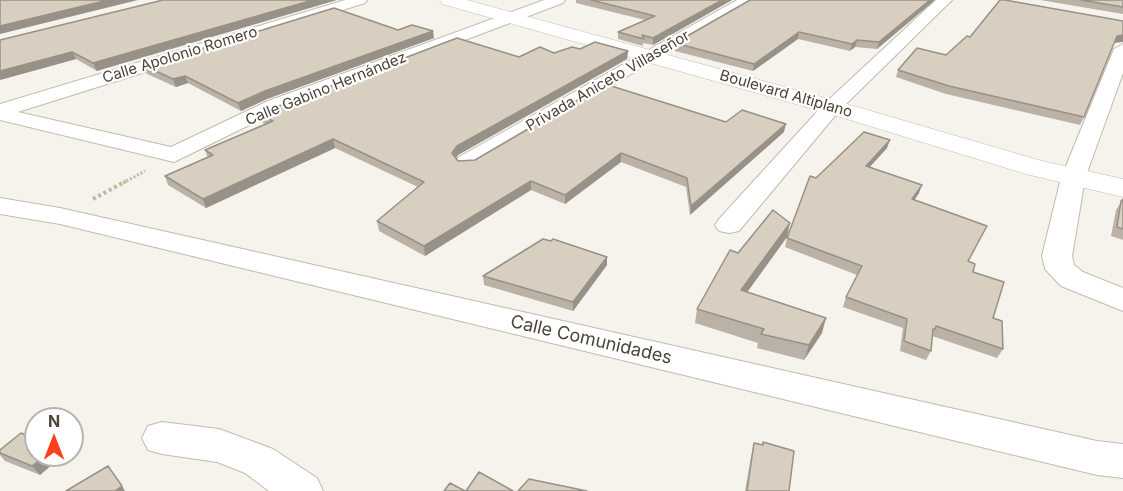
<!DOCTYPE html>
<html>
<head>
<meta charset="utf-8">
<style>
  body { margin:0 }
  #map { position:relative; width:1123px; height:491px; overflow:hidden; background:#f6f3ec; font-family:Inter,sans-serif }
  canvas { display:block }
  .north { position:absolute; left:24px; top:407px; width:60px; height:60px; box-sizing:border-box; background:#fff; border:2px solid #b7b4b0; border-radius:50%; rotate:0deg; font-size:16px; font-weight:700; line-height:24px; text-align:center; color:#4b4439 }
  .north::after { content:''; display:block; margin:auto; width:21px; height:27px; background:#fc3f1d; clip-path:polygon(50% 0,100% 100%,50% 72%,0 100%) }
</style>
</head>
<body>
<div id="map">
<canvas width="1123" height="491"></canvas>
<div class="north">N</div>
</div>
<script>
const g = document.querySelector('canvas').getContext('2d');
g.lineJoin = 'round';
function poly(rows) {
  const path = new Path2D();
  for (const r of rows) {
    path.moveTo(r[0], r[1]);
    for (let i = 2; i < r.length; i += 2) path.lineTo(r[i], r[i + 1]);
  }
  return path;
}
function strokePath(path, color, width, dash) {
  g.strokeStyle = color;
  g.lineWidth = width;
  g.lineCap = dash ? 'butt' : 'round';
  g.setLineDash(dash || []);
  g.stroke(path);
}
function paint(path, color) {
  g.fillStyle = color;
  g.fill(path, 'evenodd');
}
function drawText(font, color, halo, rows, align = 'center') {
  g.font = font + ' Inter,sans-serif';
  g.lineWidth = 4.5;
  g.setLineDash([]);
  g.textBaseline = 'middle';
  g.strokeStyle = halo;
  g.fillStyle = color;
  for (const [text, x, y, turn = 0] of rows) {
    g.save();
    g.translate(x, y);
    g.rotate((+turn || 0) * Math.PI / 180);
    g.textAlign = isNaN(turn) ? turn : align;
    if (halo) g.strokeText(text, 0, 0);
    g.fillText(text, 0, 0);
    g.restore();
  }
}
const minor = poly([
  [345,0,367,0,365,3,18,112,171,147,268,101,544,0,565,0,563,3,282,109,174,162,0,120,0,104,345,0],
  [737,0,755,0,475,167,459,167,455,162,459,157,737,0],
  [936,0,952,0,839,111,739,231,729,233,719,231,715,225,719,219,825,103,936,0],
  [1123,44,1123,73,1085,178,1072,256,1074,265,1083,272,1123,288,1123,311,1061,286,1045,269,1042,256,1061,178,1114,49,1123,44],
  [0,198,60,208,1097,441,1123,444,1123,478,1097,475,60,224,0,214,0,198],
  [162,422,219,429,273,449,317,478,323,491,269,491,245,473,217,462,162,454,148,450,142,438,148,426,162,422]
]);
const tertiary = poly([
  [440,0,467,0,840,102,1042,161,1123,179,1123,197,1026,174,824,112,442,4,440,0]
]);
strokePath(minor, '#c2bbae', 2);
strokePath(tertiary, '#c2bbae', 1);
strokePath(poly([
  [123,183,145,171]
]), '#c4b79f', 3, [2, 2]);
strokePath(poly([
  [93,199,126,181]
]), '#c4b79f', 4, [3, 3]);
paint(minor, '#fff');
paint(tertiary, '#fff');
paint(poly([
  [163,0,97,71,76,59,0,80],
  [576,0,732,0,653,45,643,43,643,46,618,39,618,32,645,20,576,3],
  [750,0,935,0,877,49,855,47,850,51,798,39,753,71,675,51,675,43],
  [1040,0,1123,0,1123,14],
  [398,30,434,38,267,99,241,111,188,83,176,87,147,74,145,66],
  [970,37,1114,43,1084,117,1080,125,946,94,896,77,898,70,946,55],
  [580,49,628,51,627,59,458,155,456,158,458,161,475,160,726,122,784,132,690,215,686,187,621,162,565,204,531,190,425,256,379,231,377,221,418,187,335,148,206,208,168,185,165,176,208,158,205,150,265,124,261,122,258,114,519,57],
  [887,148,870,167,919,193,914,200,987,226,969,261,993,318,1003,349,997,358,932,336,931,351,926,360,900,351,903,328,843,307,846,297,857,275,785,247,787,238,816,178],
  [1123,199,1123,240,1111,236,1116,210],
  [787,237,747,292,822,333,804,360,757,348,758,343,695,323,697,309,738,253],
  [551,241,607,257,607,265,573,311,484,285,483,276],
  [754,443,789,491,745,491,751,457],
  [0,450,62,456,40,475,5,461,0,455]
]), '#bab2a6');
paint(poly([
  [108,0,138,0,0,34,0,26],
  [313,0,337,0,97,71,93,63],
  [722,0,732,0,653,45,653,38],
  [930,0,935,0,877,49,879,42],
  [433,31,434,38,267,99,241,111,238,103,265,91],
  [799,32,798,39,753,71,754,64],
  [1123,35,1123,42,1113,43,1117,36],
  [857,40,855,47,850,51,852,44],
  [628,51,627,59,458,155,453,162,452,153,457,146],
  [72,52,76,59,0,80,0,71],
  [185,76,188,83,176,87,173,79],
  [786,124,784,132,690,215,691,206],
  [333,139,335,148,206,208,203,199],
  [890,140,887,148,863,174,866,166],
  [621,153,621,162,565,204,565,195],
  [531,181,531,190,425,256,424,246],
  [922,185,919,193,909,208,912,199],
  [790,223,787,237,738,305,741,290],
  [607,257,607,265,573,311,573,302],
  [826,318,822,333,804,360,809,345],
  [46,455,62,456,40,475,32,466],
  [122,486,125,491,115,491]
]), '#979187');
const building = poly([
  [0,0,108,0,0,26,0,0],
  [163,0,313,0,93,63,72,52,0,71,0,40,163,0],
  [591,0,722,0,653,38,642,35,644,39,618,32,655,16,591,0],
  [750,0,930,0,879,42,857,40,852,44,799,32,754,64,675,43,750,0],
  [1000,0,1005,0,1123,21,1123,35,1117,36,1084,117,949,86,898,70,917,48,946,55,967,36,970,37,1000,0],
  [1081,0,1123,0,1123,7,1081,0],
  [334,8,398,30,412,25,433,31,265,91,238,103,185,76,173,79,145,66,334,8],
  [457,38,519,57,540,47,554,53,572,47,580,49,595,42,628,51,457,146,452,153,458,161,475,160,605,84,726,122,742,110,786,124,691,206,687,178,621,153,565,195,531,181,424,246,377,221,424,182,333,139,203,199,165,176,213,155,205,150,273,121,258,114,457,38],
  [864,132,890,140,866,166,922,185,912,199,987,226,968,261,975,264,973,272,1004,282,993,318,1002,321,1003,349,936,326,935,329,933,329,931,351,904,341,907,319,846,297,862,266,787,238,810,176,816,178,864,132],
  [1123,199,1123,229,1117,227,1121,201,1123,199],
  [773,210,790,223,741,290,826,318,809,345,761,334,764,329,697,309,730,250,738,253,773,210],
  [543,239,551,241,553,239,607,257,573,302,483,276,543,239],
  [21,433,36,439,36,455,46,455,32,466,0,453,0,450,21,433],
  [763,442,794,451,789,491,747,491,754,443,763,445,763,442],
  [108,466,122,486,115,491,66,491,108,466],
  [479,472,513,491,466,491,479,472],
  [529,479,587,491,518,491,529,479],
  [450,483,465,491,444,491,450,483]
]);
paint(building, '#d8cfc1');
strokePath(building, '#979187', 1.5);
drawText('15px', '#4b4439', '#fff', [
  ["Calle Apolonio Romero",180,55,-17],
  ["Privada Aniceto Villaseñor",608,81,-30],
  ["Calle Gabino Hernández",326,89,-22],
  ["Boulevard Altiplano",786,94,16]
]);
drawText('18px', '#4b4439', '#fff', [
  ["Calle Comunidades",591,340,13]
]);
</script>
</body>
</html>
